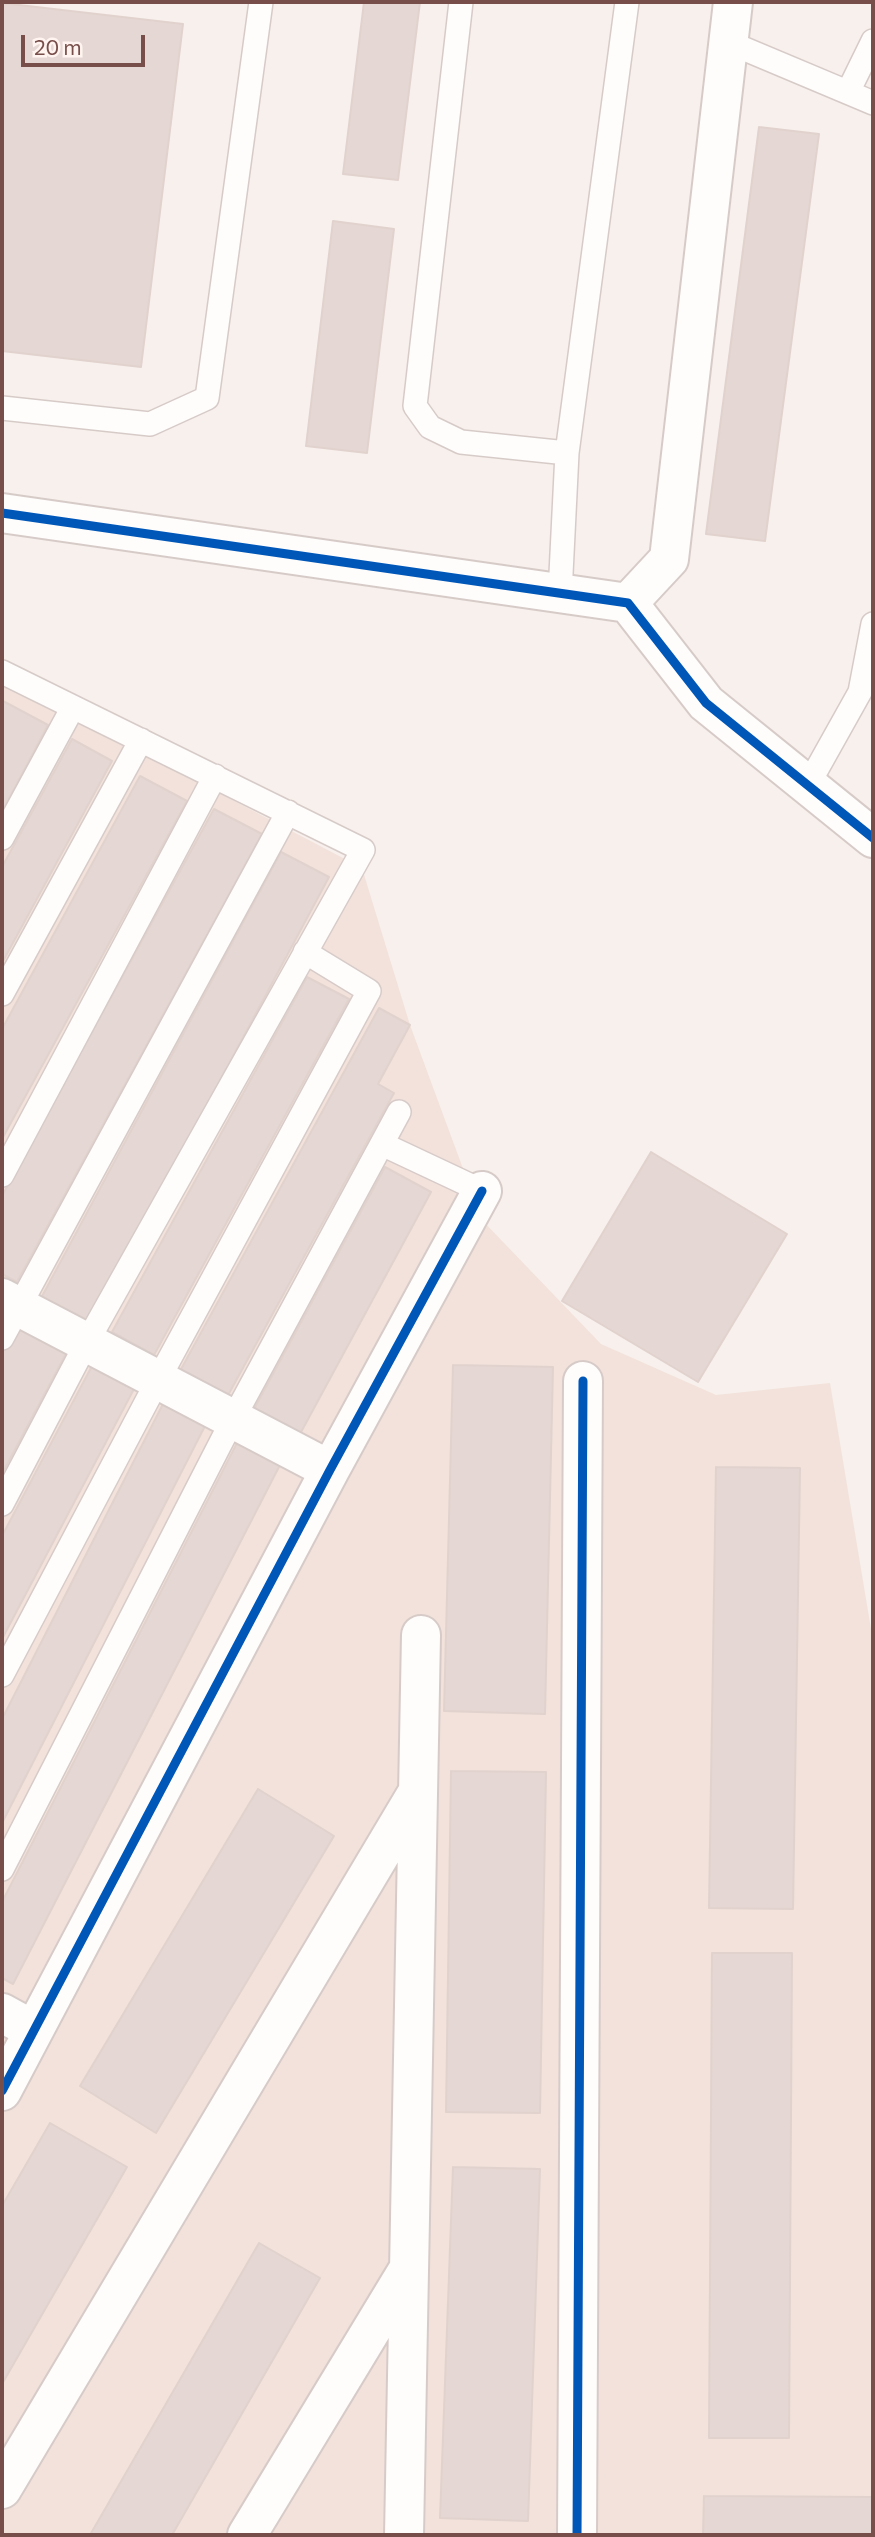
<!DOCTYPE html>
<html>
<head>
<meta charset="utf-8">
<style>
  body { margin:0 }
  #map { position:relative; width:875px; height:2537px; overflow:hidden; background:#f8f0ec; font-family:Commissioner,sans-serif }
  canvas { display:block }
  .frame { position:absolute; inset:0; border:4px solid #784e4a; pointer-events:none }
  .scale { position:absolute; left:21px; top:35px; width:124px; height:32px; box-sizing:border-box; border:4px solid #784e4a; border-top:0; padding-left:9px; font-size:21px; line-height:24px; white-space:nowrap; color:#784e4a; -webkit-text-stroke:5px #fff4ef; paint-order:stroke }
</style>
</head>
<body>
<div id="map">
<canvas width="875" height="2537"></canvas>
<div class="frame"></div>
<div class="scale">20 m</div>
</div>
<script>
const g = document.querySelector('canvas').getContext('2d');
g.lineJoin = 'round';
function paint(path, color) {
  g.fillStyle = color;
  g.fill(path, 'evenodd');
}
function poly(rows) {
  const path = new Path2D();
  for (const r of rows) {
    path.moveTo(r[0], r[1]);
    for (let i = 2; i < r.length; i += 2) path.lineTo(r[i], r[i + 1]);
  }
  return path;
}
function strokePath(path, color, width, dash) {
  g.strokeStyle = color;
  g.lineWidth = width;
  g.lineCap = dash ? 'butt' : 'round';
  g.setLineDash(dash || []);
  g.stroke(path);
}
paint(poly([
  [2,679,362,868,410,1025,482,1220,601,1344,716,1395,830,1383,873,1641,873,2535,2,2535]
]), '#f2e2db');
const building = poly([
  [364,2,420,2,398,180,343,174,364,2],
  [2,3,183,24,141,367,2,351,2,3],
  [759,127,819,134,765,541,706,534,759,127],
  [333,221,394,229,367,453,306,446,333,221],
  [3,701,48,725,2,812,2,704,3,701],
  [72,739,112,761,2,963,2,867,72,739],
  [140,776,187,801,2,1139,2,1029,140,776],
  [214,809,262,834,17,1282,2,1274,2,1196,214,809],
  [281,852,329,877,88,1327,40,1300,281,852],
  [307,977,349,999,154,1355,112,1332,307,977],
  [379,1008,410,1025,378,1084,394,1093,227,1397,180,1371,379,1008],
  [651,1152,787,1234,698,1382,562,1301,651,1152],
  [385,1167,431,1192,300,1434,254,1409,385,1167],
  [15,1325,68,1350,2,1474,2,1351,15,1325],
  [93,1364,135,1387,2,1639,2,1536,93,1364],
  [453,1365,553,1367,545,1714,444,1711,453,1365],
  [163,1404,205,1426,2,1823,2,1719,163,1404],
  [238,1441,281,1463,13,1984,2,1978,2,1902,238,1441],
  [716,1467,800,1468,793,1909,709,1908,716,1467],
  [451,1771,546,1772,540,2113,446,2112,451,1771],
  [258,1789,334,1836,156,2133,80,2086,258,1789],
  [712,1953,792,1953,789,2438,709,2438,712,1953],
  [50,2123,127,2167,2,2384,2,2206,50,2123],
  [453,2167,540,2169,528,2521,440,2518,453,2167],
  [259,2243,320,2278,172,2535,90,2535,259,2243],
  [704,2496,873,2497,873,2535,703,2535,704,2496]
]);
paint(building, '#e5d7d3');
strokePath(building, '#e1d2ce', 2);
const service = poly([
  [461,2,415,406,430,427,461,442,567,453],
  [728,42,873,103],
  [848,92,873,41],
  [2,408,150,424,207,398,261,2],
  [560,594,567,453,627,2],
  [2,672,363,850,87,1342,2,1504],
  [808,785,860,692,873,624],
  [2,838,73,707],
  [2,994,141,740],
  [382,1144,482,1191],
  [2,1175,215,776],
  [2,1338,288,812],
  [2,1675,158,1380,369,991,305,952],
  [2,1869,233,1419,399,1112]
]);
const minor = poly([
  [2,513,628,603,706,703,873,838],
  [628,603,669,559,733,2],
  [2,1298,330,1470],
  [2,2013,33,2030],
  [2,2091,330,1470,482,1191],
  [2,2489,417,1793],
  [247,2535,409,2268],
  [404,2535,421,1635],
  [577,2535,583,1381]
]);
strokePath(service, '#d7cbc8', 26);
strokePath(minor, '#d7cbc8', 42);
strokePath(service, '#fefdfc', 23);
strokePath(minor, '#fefdfc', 38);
strokePath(poly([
  [2,513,628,603,706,703,873,838],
  [2,2091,330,1470,482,1191],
  [577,2535,583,1381]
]), '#0057b8', 9);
</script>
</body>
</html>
